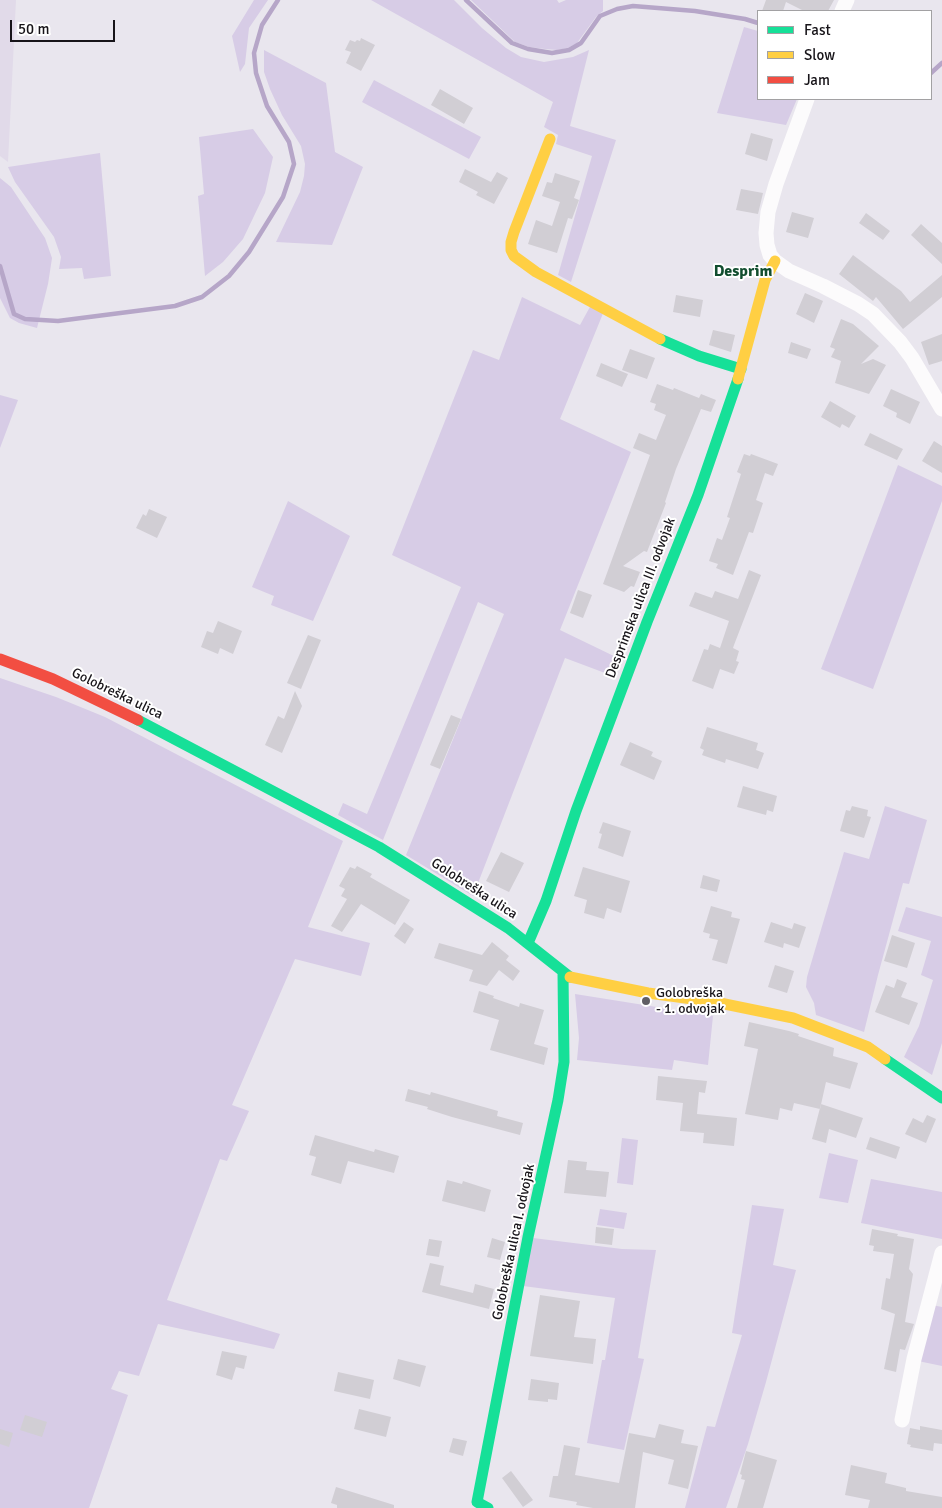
<!DOCTYPE html>
<html>
<head>
<meta charset="utf-8">
<style>
  body { margin:0 }
  #map { position:relative; width:942px; height:1508px; overflow:hidden; background:#e9e6ee; font-family:Signika,sans-serif }
  canvas { display:block }
  .legend { position:absolute; left:757px; top:10px; width:175px; height:90px; box-sizing:border-box; background:#fff; border:1px solid #a2a1a3; margin:0; padding:6px 9px; list-style:none; font-size:15px; color:#171419 }
  .legend li { display:flex; align-items:center; gap:10px; height:25px }
  .legend b { width:25px; border:1px solid #a2a1a3 }
  .scale { position:absolute; left:10px; top:20px; width:105px; height:22px; box-sizing:border-box; border:2px solid #171419; border-top:0; padding-left:6px; font-size:15px; line-height:18px; white-space:nowrap; color:#171419; -webkit-text-stroke:4px #fff; paint-order:stroke }
</style>
</head>
<body>
<div id="map">
<canvas width="942" height="1508"></canvas>
<ul class="legend">
<li><b style="height:6px;background:#16e098"></b>Fast</li>
<li><b style="height:6px;background:#ffcf43"></b>Slow</li>
<li><b style="height:6px;background:#f24e42"></b>Jam</li>
</ul>
<div class="scale">50 m</div>
</div>
<script>
const g = document.querySelector('canvas').getContext('2d');
g.lineJoin = 'round';
function paint(path, color) {
  g.fillStyle = color;
  g.fill(path, 'evenodd');
}
function poly(rows) {
  const path = new Path2D();
  for (const r of rows) {
    path.moveTo(r[0], r[1]);
    for (let i = 2; i < r.length; i += 2) path.lineTo(r[i], r[i + 1]);
  }
  return path;
}
function strokePath(path, color, width, dash) {
  g.strokeStyle = color;
  g.lineWidth = width;
  g.lineCap = dash ? 'butt' : 'round';
  g.setLineDash(dash || []);
  g.stroke(path);
}
function drawText(font, color, halo, rows, align = 'center') {
  g.font = font + ' Signika,sans-serif';
  g.lineWidth = 4;
  g.setLineDash([]);
  g.textBaseline = 'middle';
  g.strokeStyle = halo;
  g.fillStyle = color;
  for (const [text, x, y, turn = 0] of rows) {
    g.save();
    g.translate(x, y);
    g.rotate((+turn || 0) * Math.PI / 180);
    g.textAlign = isNaN(turn) ? turn : align;
    if (halo) g.strokeText(text, 0, 0);
    g.fillText(text, 0, 0);
    g.restore();
  }
}
paint(poly([
  [0,0,16,0,8,162,0,156]
]), '#e1dae9');
paint(poly([
  [254,0,268,0,249,28,245,64,240,72,232,36],
  [371,0,454,0,482,28,506,48,521,57,544,62,573,57,589,50,570,126,616,140,571,282,558,275,592,156,556,144,558,135,544,127,553,102],
  [471,0,557,0,559,3,566,0,603,0,603,11,596,17,577,43,568,48,557,50,545,49,529,47,515,42],
  [744,27,758,31,758,99,797,99,786,125,717,113],
  [264,50,326,83,335,152,363,167,332,245,276,242,300,192,304,176,305,164,301,146,282,115,270,89,264,72],
  [374,80,481,137,469,159,362,102],
  [253,129,273,157,265,193,243,239,223,262,205,276,198,196,204,194,199,137],
  [100,153,111,276,84,279,82,268,59,269,61,257,54,237,15,182,8,167],
  [0,178,11,187,45,238,52,258,48,284,37,328,19,323,10,318,0,298],
  [522,297,580,325,591,305,604,311,560,419,631,452,560,630,620,659,613,676,565,658,473,896,406,855,504,614,478,602,383,840,338,815,343,803,367,814,461,587,392,555,473,350,499,360],
  [0,395,18,400,0,448],
  [898,465,942,486,942,501,873,689,821,669],
  [288,501,350,536,313,621,271,605,274,596,252,587],
  [0,678,56,697,105,717,343,841,308,927,370,943,361,976,295,959,232,1105,249,1111,227,1161,220,1159,167,1300,280,1334,274,1349,158,1324,139,1376,119,1371,111,1389,128,1395,89,1508,0,1508],
  [885,806,927,820,909,884,903,883,878,975,864,1032,816,1015,814,1003,806,987,807,977,844,852,869,859],
  [906,907,942,917,942,1043,932,1075,904,1057,919,1026,933,980,921,975,931,941,898,931],
  [575,994,713,1016,708,1065,674,1060,672,1070,577,1060,579,1038],
  [622,1138,638,1140,633,1185,617,1183],
  [829,1153,858,1160,848,1203,819,1198],
  [871,1179,942,1192,942,1239,861,1223],
  [752,1205,784,1209,773,1265,796,1270,766,1382,748,1444,726,1508,685,1508,707,1426,715,1427,742,1335,732,1333],
  [600,1209,627,1213,624,1229,597,1225],
  [533,1238,622,1249,656,1250,638,1358,644,1359,624,1450,587,1443,602,1360,605,1360,615,1298,523,1286],
  [932,1305,942,1307,942,1366,918,1361]
]), '#d7cce6');
strokePath(poly([
  [466,0,512,43,528,49,552,53,569,50,581,43,600,16,617,9,633,6,695,11,745,19,758,23],
  [931,73,942,63],
  [0,266,14,314,25,319,58,321,175,306,202,297,229,276,249,252,283,197,294,164,289,142,267,106,256,73,254,53,262,25,278,0]
]), '#b6a6c8', 4.5);
paint(poly([
  [766,0,834,0,828,11,804,11,786,2,783,11,762,11],
  [361,38,375,45,361,71,346,63,351,52,345,50,350,40,355,42,357,40,360,41],
  [440,89,473,108,464,124,431,105],
  [751,133,773,139,767,161,745,154],
  [465,169,491,182,497,172,508,178,494,204,476,195,478,192,459,182],
  [555,173,580,181,574,198,579,200,572,219,568,218,557,253,528,244,536,220,552,226,560,202,542,196,547,182,552,183],
  [741,189,763,193,758,214,736,210],
  [792,212,814,218,808,238,786,232],
  [866,213,890,231,883,240,859,223],
  [921,224,942,243,942,264,911,235],
  [853,255,901,291,910,302,942,275,942,297,903,329,876,297,873,301,839,274],
  [805,293,823,301,814,323,796,314],
  [676,295,703,300,700,317,673,312],
  [841,319,853,324,879,346,861,364,873,359,886,365,869,394,835,383,841,361,831,357,835,349,830,347],
  [713,330,735,335,731,352,709,345],
  [942,334,942,361,929,365,921,342],
  [791,342,811,349,807,359,788,353],
  [630,349,655,358,647,379,622,370],
  [601,363,628,374,622,387,596,376],
  [657,384,673,390,674,388,699,398,701,394,716,400,711,412,701,409,676,469,665,502,666,503,647,552,644,551,623,566,640,572,634,587,631,586,624,592,603,584,650,455,633,448,639,433,656,440,666,415,654,410,656,404,650,402],
  [891,389,920,402,910,424,896,417,897,413,883,406],
  [830,401,856,416,849,428,842,424,840,428,821,417],
  [870,433,903,449,897,460,864,445],
  [934,441,942,446,942,473,922,461],
  [744,454,750,456,751,454,778,464,773,476,765,473,756,500,763,503,753,533,749,532,733,575,716,568,718,564,709,561,717,538,722,540,730,518,727,517,741,474,737,472],
  [149,509,167,517,157,538,136,528,143,514,146,516],
  [749,570,761,575,734,645,733,648,739,651,736,661,739,662,734,674,720,669,713,689,692,681,704,649,708,650,710,644,720,648,729,621,689,606,695,592,712,598,715,591,738,599],
  [578,590,592,595,583,618,570,613],
  [218,621,242,631,233,654,220,648,218,654,201,647,207,631,213,633],
  [308,635,321,640,301,689,287,683],
  [295,691,302,706,282,753,265,745,278,716,284,719],
  [451,715,461,719,440,769,430,765],
  [707,727,758,743,756,750,764,753,758,769,726,759,725,763,702,755,704,750,700,748],
  [630,742,653,752,651,756,662,761,654,780,620,765],
  [743,786,777,796,773,812,767,810,766,815,737,807],
  [852,806,868,810,867,816,871,817,864,838,840,831,846,810,850,811],
  [603,822,631,831,623,857,598,848,602,834,599,833],
  [501,852,524,863,509,892,486,881],
  [357,866,372,874,370,877,410,900,395,925,361,904,342,932,331,926,347,899,341,896,345,889,339,886,350,867,355,869],
  [583,867,630,881,621,913,607,908,604,919,584,913,587,900,574,896],
  [703,875,720,880,717,892,700,888],
  [711,906,732,912,731,917,740,919,727,964,712,960,718,940,709,938,710,934,703,932],
  [404,922,414,929,405,944,394,936],
  [771,922,792,929,794,923,806,927,799,948,784,943,783,948,764,942],
  [892,935,915,943,907,968,884,961],
  [492,942,509,956,506,960,520,971,513,981,499,970,487,986,469,981,473,970,434,958,439,943,482,955],
  [775,965,794,971,787,993,768,987],
  [897,979,907,983,901,997,918,1003,909,1025,875,1012,886,985,894,988],
  [479,991,494,996,493,998,519,1007,520,1003,544,1010,534,1044,548,1048,544,1065,490,1050,499,1020,473,1012],
  [749,1022,789,1031,799,1034,798,1036,834,1048,833,1056,858,1063,850,1089,826,1082,820,1109,794,1103,792,1111,780,1108,778,1120,745,1114,758,1049,744,1046],
  [658,1076,707,1081,705,1093,699,1092,697,1114,737,1118,734,1146,703,1143,704,1133,680,1131,683,1103,656,1100],
  [408,1089,430,1095,431,1092,498,1111,497,1116,523,1123,520,1135,452,1117,427,1109,428,1107,405,1101],
  [821,1104,863,1118,856,1138,829,1129,826,1143,812,1139],
  [927,1115,936,1119,926,1143,905,1134,913,1118,923,1123],
  [315,1135,374,1152,375,1149,399,1156,394,1173,348,1161,341,1184,311,1175,316,1157,309,1155],
  [870,1137,900,1147,896,1159,866,1149],
  [568,1160,587,1162,586,1170,609,1172,606,1197,564,1193],
  [447,1180,462,1184,463,1181,491,1190,485,1212,442,1201],
  [596,1227,614,1229,612,1245,595,1243],
  [872,1229,898,1234,897,1236,914,1239,909,1269,913,1274,905,1322,914,1324,905,1350,900,1349,896,1372,884,1369,895,1314,881,1309,886,1278,890,1279,894,1254,873,1251,874,1246,869,1245],
  [492,1238,505,1242,500,1260,487,1257],
  [429,1239,442,1241,439,1257,426,1255],
  [430,1263,444,1266,440,1285,473,1293,475,1284,494,1289,489,1309,422,1292],
  [540,1295,580,1301,574,1337,596,1339,593,1364,530,1356],
  [222,1351,247,1356,244,1369,236,1367,232,1380,216,1375],
  [398,1359,426,1366,420,1387,393,1379],
  [338,1372,374,1380,370,1399,334,1391],
  [531,1379,559,1383,557,1400,548,1399,548,1402,528,1400],
  [359,1409,391,1417,386,1437,354,1429],
  [25,1415,47,1422,42,1437,20,1430],
  [659,1424,684,1430,681,1443,698,1446,688,1489,668,1484,674,1460,643,1452,635,1508,593,1508,576,1505,577,1502,549,1497,553,1476,558,1476,564,1445,580,1448,575,1475,619,1483,629,1433,655,1438],
  [920,1426,942,1430,942,1444,934,1443,933,1451,910,1447,911,1445,907,1444,910,1428,920,1430],
  [0,1429,13,1433,9,1447,0,1444],
  [453,1438,467,1441,463,1456,449,1452],
  [746,1451,777,1460,763,1508,737,1508,745,1480,741,1479,742,1475,740,1474],
  [851,1465,887,1473,885,1483,906,1488,906,1491,942,1497,942,1508,868,1508,870,1500,845,1495],
  [511,1471,533,1500,523,1507,502,1478],
  [336,1487,394,1505,394,1508,337,1508,337,1505,331,1503]
]), '#d1ced4');
strokePath(poly([
  [842,11,847,0],
  [807,99,776,184,768,212,766,233,767,245,770,255,775,261,789,271,823,286,858,304,873,314,900,342,912,358,942,409],
  [902,1420,914,1359,942,1253]
]), '#fcfbfc', 15);
strokePath(poly([
  [660,339,699,356,741,369],
  [138,720,379,847,508,928,570,977],
  [528,943,546,901,576,811,647,622,698,495,738,379],
  [885,1059,942,1098],
  [488,1508,477,1502,528,1237,558,1100,564,1062,563,973]
]), '#16e098', 11);
strokePath(poly([
  [550,139,514,232,511,242,511,250,514,256,536,272,660,339],
  [738,379,765,280,775,261],
  [570,977,648,993,715,1002,793,1018,868,1047,885,1059]
]), '#ffcf43', 11);
strokePath(poly([
  [0,659,53,679,138,720]
]), '#f24e42', 11);
for (const [x, y, r, color] of [
  [646,1001,5,"#605e64"]
]) {
  const dot = new Path2D();
  dot.arc(x, y, r, 0, 2 * Math.PI);
  g.fillStyle = color;
  g.fill(dot);
  strokePath(dot, '#fff', 2);
}
drawText('14px', '#171419', '#fff', [
  ["Desprimska ulica III. odvojak",641,598,-69],
  ["Golobreška ulica",117,694,26],
  ["Golobreška ulica",474,889,33],
  ["Golobreška ulica I. odvojak",514,1242,-78]
]);
drawText('14px', '#171419', '#fff', [
  ["Golobreška",656,993],
  ["- 1. odvojak",656,1009]
], 'left');
drawText('bold 16px', '#124e2f', '#fff', [
  ["Desprim",743,272]
]);
</script>
</body>
</html>
